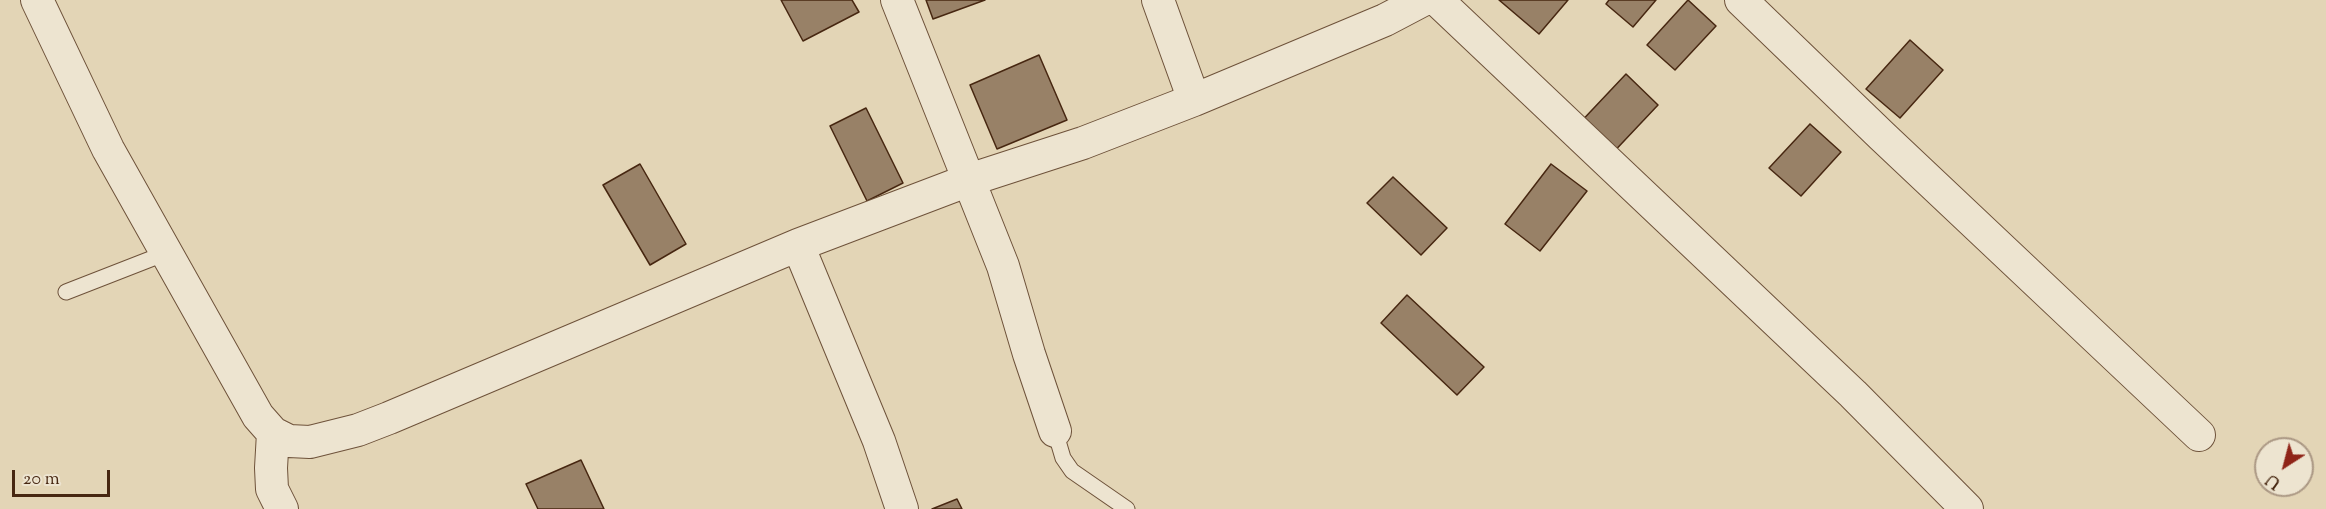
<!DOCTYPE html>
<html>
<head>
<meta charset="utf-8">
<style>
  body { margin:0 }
  #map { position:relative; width:2326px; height:509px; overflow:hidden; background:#e3d5b6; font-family:"Sorts Mill Goudy",serif }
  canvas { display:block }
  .north { position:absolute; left:2254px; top:437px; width:60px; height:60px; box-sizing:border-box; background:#ede4d0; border:2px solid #ab9884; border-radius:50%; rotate:216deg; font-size:16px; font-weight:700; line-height:24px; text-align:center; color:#472711 }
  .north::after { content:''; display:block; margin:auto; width:21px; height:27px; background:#8f2418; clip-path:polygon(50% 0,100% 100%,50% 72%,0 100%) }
  .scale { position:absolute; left:12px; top:470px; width:98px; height:27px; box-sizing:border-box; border:3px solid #472711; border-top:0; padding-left:8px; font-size:18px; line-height:21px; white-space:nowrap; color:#472711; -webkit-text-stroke:4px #ede4d0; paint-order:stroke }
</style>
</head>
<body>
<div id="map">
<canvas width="2326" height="509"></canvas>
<div class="north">U</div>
<div class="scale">20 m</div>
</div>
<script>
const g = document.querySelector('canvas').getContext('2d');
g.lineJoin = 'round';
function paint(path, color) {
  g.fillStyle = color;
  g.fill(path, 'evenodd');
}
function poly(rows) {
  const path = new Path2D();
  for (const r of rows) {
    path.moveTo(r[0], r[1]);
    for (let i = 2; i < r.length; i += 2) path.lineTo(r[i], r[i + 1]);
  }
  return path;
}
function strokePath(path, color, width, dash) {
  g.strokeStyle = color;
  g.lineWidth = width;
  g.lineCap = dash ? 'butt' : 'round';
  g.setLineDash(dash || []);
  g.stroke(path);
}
const building = poly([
  [781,0,852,0,859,12,803,41,781,0],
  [926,0,985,0,933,19,926,0],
  [1499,0,1568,0,1539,34,1499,0],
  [1609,0,1656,0,1633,27,1606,4,1609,0],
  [1688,0,1716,26,1675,70,1647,45,1688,0],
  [1910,40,1943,70,1900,118,1866,89,1910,40],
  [1039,55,1067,120,997,149,970,85,1039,55],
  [1626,74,1658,105,1607,159,1575,128,1626,74],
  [866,108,903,183,867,201,830,126,866,108],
  [1810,124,1841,152,1801,196,1769,168,1810,124],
  [640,164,686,244,650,265,603,185,640,164],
  [1551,164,1587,191,1540,251,1505,224,1551,164],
  [1393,177,1447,228,1421,255,1367,203,1393,177],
  [1407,295,1484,367,1457,395,1381,323,1407,295],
  [581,460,604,509,538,509,526,484,581,460],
  [957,499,962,509,932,509,957,499]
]);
paint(building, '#988167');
strokePath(building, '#472711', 1.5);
const service = poly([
  [66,292,166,253],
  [1055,431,1063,458,1072,471,1127,509]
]);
const minor = poly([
  [37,0,108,149,258,416,273,433,289,441,310,442,358,430,389,418,798,245,969,180,1083,143,1194,100,1385,20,1423,0],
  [897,0,1003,266,1029,354,1055,431],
  [1158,0,1194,100],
  [1437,0,1853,394,1967,509],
  [1741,0,1882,136,2199,435],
  [798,245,879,441,902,509],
  [273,433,271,468,272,489,282,509]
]);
strokePath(service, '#6e523a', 17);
strokePath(minor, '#6e523a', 34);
strokePath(service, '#ede4d0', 15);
strokePath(minor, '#ede4d0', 32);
</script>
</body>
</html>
